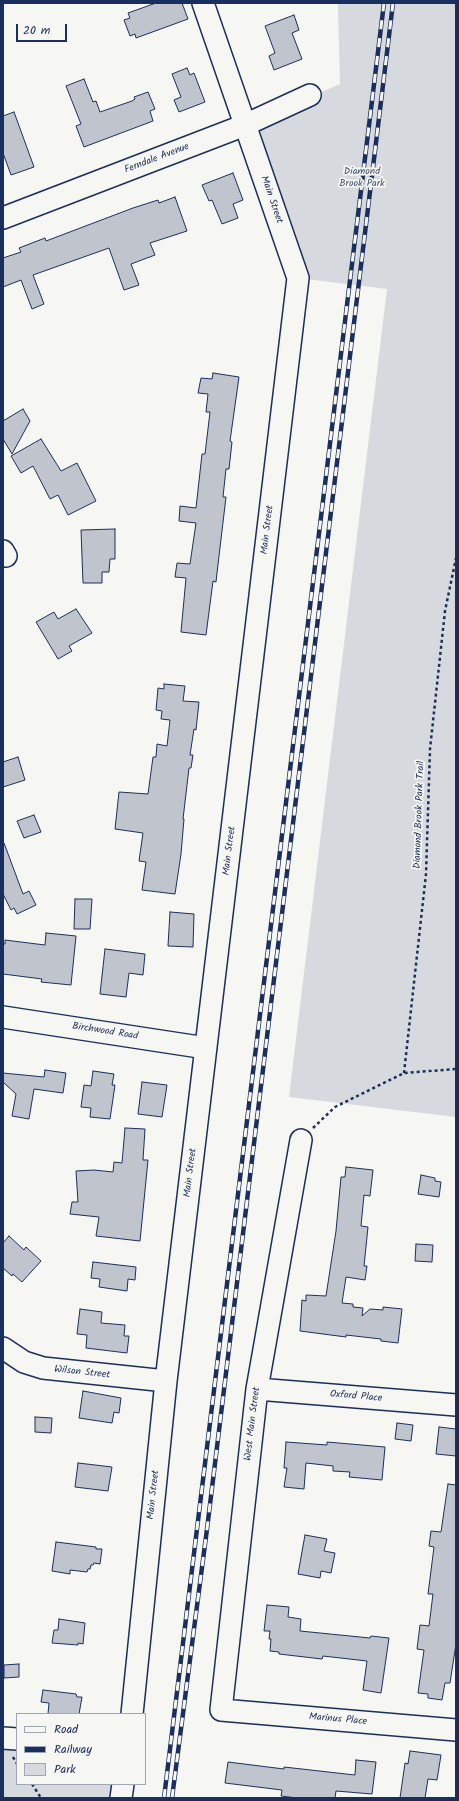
<!DOCTYPE html>
<html>
<head>
<meta charset="utf-8">
<style>
  body { margin:0 }
  #map { position:relative; width:459px; height:1801px; overflow:hidden; background:#f6f6f2; font-family:Kalam,sans-serif }
  canvas { display:block }
  .frame { position:absolute; inset:0; border:4px solid #1b2f5e; pointer-events:none }
  .legend { position:absolute; left:16px; top:1713px; width:130px; height:72px; box-sizing:border-box; background:#f6f6f2; border:1px solid #9ea6b7; margin:0; padding:5px 7px; list-style:none; font-size:12px; color:#1b2f5e }
  .legend li { display:flex; align-items:center; gap:8px; height:20px }
  .legend b { width:20px; border:1px solid #9ea6b7 }
  .scale { position:absolute; left:16px; top:24px; width:51px; height:18px; box-sizing:border-box; border:2px solid #1b2f5e; border-top:0; padding-left:5px; font-size:12px; line-height:14px; white-space:nowrap; color:#1b2f5e; -webkit-text-stroke:3px #f6f6f2; paint-order:stroke }
</style>
</head>
<body>
<div id="map">
<canvas width="459" height="1801"></canvas>
<div class="frame"></div>
<ul class="legend">
<li><b style="height:5px;background:#f6f6f2"></b>Road</li>
<li><b style="height:5px;background:#1b2f5e"></b>Railway</li>
<li><b style="height:11px;background:#d6d9dd"></b>Park</li>
</ul>
<div class="scale">20 m</div>
</div>
<script>
const g = document.querySelector('canvas').getContext('2d');
g.lineJoin = 'round';
function paint(path, color) {
  g.fillStyle = color;
  g.fill(path, 'evenodd');
}
function poly(rows) {
  const path = new Path2D();
  for (const r of rows) {
    path.moveTo(r[0], r[1]);
    for (let i = 2; i < r.length; i += 2) path.lineTo(r[i], r[i + 1]);
  }
  return path;
}
function strokePath(path, color, width, dash) {
  g.strokeStyle = color;
  g.lineWidth = width;
  g.lineCap = dash ? 'butt' : 'round';
  g.setLineDash(dash || []);
  g.stroke(path);
}
function drawText(font, color, halo, rows, align = 'center') {
  g.font = font + ' Kalam,sans-serif';
  g.lineWidth = 3.5;
  g.setLineDash([]);
  g.textBaseline = 'middle';
  g.strokeStyle = halo;
  g.fillStyle = color;
  for (const [text, x, y, turn = 0] of rows) {
    g.save();
    g.translate(x, y);
    g.rotate((+turn || 0) * Math.PI / 180);
    g.textAlign = isNaN(turn) ? turn : align;
    if (halo) g.strokeText(text, 0, 0);
    g.fillText(text, 0, 0);
    g.restore();
  }
}
paint(poly([
  [338,3,456,3,456,1117,289,1097,387,289,298,278,245,125,340,84],
  [3,1738,17,1739,17,1784,123,1784,121,1798,3,1798]
]), '#d6d9dd');
const building = poly([
  [156,3,182,3,188,19,136,38,135,34,130,36,124,20,130,18,128,13,156,3],
  [294,15,299,30,292,33,302,59,274,70,269,56,275,53,265,26,294,15],
  [187,68,190,75,194,73,205,102,179,112,174,100,181,97,172,74,187,68],
  [84,79,93,102,96,101,100,112,132,101,135,99,134,97,148,92,155,109,150,111,153,121,84,147,76,126,81,124,66,86,84,79],
  [14,112,34,167,11,175,3,153,3,116,14,112],
  [233,173,243,200,233,204,238,218,222,224,212,200,209,201,202,185,233,173],
  [175,197,187,231,150,243,155,255,131,264,139,285,124,290,109,248,33,275,44,304,32,309,21,280,3,287,3,258,21,252,19,248,45,238,46,241,133,208,158,200,159,203,175,197],
  [213,373,239,377,230,441,232,442,229,469,226,469,223,497,226,497,217,573,216,582,213,581,206,635,181,632,186,578,175,577,177,563,190,564,196,523,179,521,180,506,196,508,202,454,205,454,210,412,206,412,208,394,198,393,201,378,212,379,213,373],
  [23,409,30,421,12,454,3,439,3,421,23,409],
  [41,439,61,471,77,463,96,501,68,515,58,495,50,499,33,466,21,473,11,456,41,439],
  [115,529,115,559,110,559,109,572,102,572,102,583,83,583,81,530,115,529],
  [76,609,92,633,69,646,72,651,58,659,36,622,54,612,58,619,76,609],
  [164,684,185,686,183,701,199,702,196,730,194,729,190,755,193,755,191,768,189,768,183,819,184,819,181,854,175,894,142,890,146,862,139,861,143,833,115,829,119,792,148,794,153,757,156,757,157,744,167,746,170,720,161,719,162,711,156,710,158,688,164,689,164,684],
  [18,757,25,780,3,787,3,762,18,757],
  [34,815,41,832,24,838,17,821,34,815],
  [3,843,4,843,23,894,29,891,36,905,17,914,14,908,11,910,3,894,3,843],
  [75,899,92,899,90,929,74,929,75,899],
  [170,912,194,914,193,947,168,946,170,912],
  [46,933,76,936,71,985,41,982,42,979,3,974,3,944,5,944,5,940,45,945,46,933],
  [105,949,145,954,143,975,129,973,126,997,100,994,105,949],
  [45,1070,66,1073,63,1093,34,1089,29,1119,12,1116,16,1094,3,1082,3,1073,44,1077,45,1070],
  [93,1071,114,1074,112,1085,115,1085,110,1119,90,1117,91,1108,81,1107,84,1085,91,1086,93,1071],
  [142,1082,167,1085,162,1117,138,1114,142,1082],
  [125,1128,145,1129,143,1160,148,1160,140,1241,96,1236,99,1217,70,1214,72,1202,78,1202,76,1171,94,1170,113,1172,114,1162,122,1163,125,1128],
  [346,1167,373,1170,370,1196,364,1195,361,1226,368,1227,364,1266,367,1266,365,1280,346,1277,342,1303,353,1304,353,1307,363,1308,362,1316,370,1309,383,1310,383,1307,402,1309,398,1343,381,1341,381,1339,346,1335,346,1337,300,1331,302,1300,306,1301,306,1295,326,1296,336,1231,341,1177,345,1177,346,1167],
  [421,1175,435,1178,435,1181,441,1182,439,1197,418,1194,421,1175],
  [9,1236,24,1250,26,1247,41,1261,22,1282,13,1274,12,1276,3,1268,3,1243,9,1236],
  [416,1244,433,1245,432,1262,415,1261,416,1244],
  [93,1262,136,1267,135,1280,128,1279,127,1291,99,1287,100,1279,91,1278,93,1262],
  [80,1309,102,1312,101,1323,125,1325,124,1336,129,1336,127,1353,86,1348,87,1335,77,1334,80,1309],
  [83,1391,121,1398,119,1413,114,1412,112,1423,79,1418,83,1391],
  [35,1417,52,1418,51,1433,35,1432,35,1417],
  [397,1423,413,1425,411,1441,395,1439,397,1423],
  [439,1427,456,1429,456,1456,436,1454,439,1427],
  [286,1442,327,1445,327,1442,385,1447,382,1480,349,1477,350,1472,333,1471,333,1466,306,1463,304,1489,284,1487,287,1468,284,1468,286,1442],
  [78,1463,112,1467,108,1491,75,1487,78,1463],
  [448,1484,456,1485,456,1644,450,1683,445,1683,442,1700,428,1698,428,1694,418,1693,424,1650,417,1649,420,1625,429,1626,433,1594,428,1594,434,1547,429,1546,431,1531,441,1532,448,1484],
  [305,1535,327,1539,324,1551,335,1553,331,1573,321,1571,320,1578,298,1574,305,1535],
  [56,1542,96,1547,96,1549,102,1549,100,1564,94,1563,93,1565,91,1565,90,1569,88,1569,87,1572,70,1570,70,1574,52,1571,56,1542],
  [267,1605,289,1607,288,1617,301,1619,300,1631,370,1638,371,1636,389,1638,381,1693,363,1690,367,1661,323,1656,322,1659,279,1654,279,1652,270,1651,271,1639,269,1639,270,1631,264,1631,267,1605],
  [59,1619,85,1623,83,1644,78,1643,78,1645,52,1643,54,1630,58,1630,59,1619],
  [19,1664,19,1677,4,1678,4,1665,19,1664],
  [43,1690,76,1694,77,1697,82,1697,79,1714,48,1714,49,1703,41,1702,43,1690],
  [410,1751,441,1755,437,1780,428,1779,425,1798,400,1798,405,1763,408,1764,410,1751],
  [356,1760,376,1762,372,1794,336,1791,335,1798,297,1798,281,1796,282,1790,225,1783,228,1762,284,1769,284,1767,355,1775,356,1760]
]);
paint(building, '#c0c4cd');
strokePath(building, '#1b2f5e', 1);
const minor = poly([
  [3,218,245,125,310,95],
  [3,551,6,556],
  [3,1017,206,1048],
  [301,1140,257,1389,221,1710,456,1730],
  [3,1348,24,1362,43,1368,166,1381],
  [257,1389,456,1405],
  [132,1714,166,1381,298,278,203,3],
  [3,1738,17,1739],
  [121,1798,123,1784]
]);
strokePath(minor, '#1b2f5e', 24);
strokePath(poly([
  [404,1073,426,874,430,749,445,611,456,558],
  [313,1128,335,1107,404,1073,456,1069],
  [13,1757,17,1764],
  [32,1784,41,1798]
]), '#1b2f5e', 2.5, [3, 3]);
strokePath(minor, '#f6f6f2', 21);
const rail = poly([
  [164,1798,384,3],
  [172,1798,207,1529,393,3]
]);
strokePath(rail, '#1b2f5e', 4.5);
strokePath(rail, '#f6f6f2', 3, [9]);
drawText('10px', '#1b2f5e', '#f6f6f2', [
  ["Ferndale Avenue",157,159,-21],
  ["Main Street",271,200,71],
  ["Main Street",268,530,-83],
  ["Diamond Brook Park Trail",420,815,-88],
  ["Main Street",230,851,-83],
  ["Birchwood Road",105,1032,9],
  ["Main Street",191,1173,-83],
  ["Wilson Street",82,1373,6],
  ["Oxford Place",356,1397,5],
  ["West Main Street",253,1424,-83],
  ["Main Street",154,1495,-84],
  ["Marinus Place",338,1720,5]
]);
drawText('10px', '#405177', '#f6f6f2', [
  ["Diamond",362,172],
  ["Brook Park",362,184]
]);
</script>
</body>
</html>
